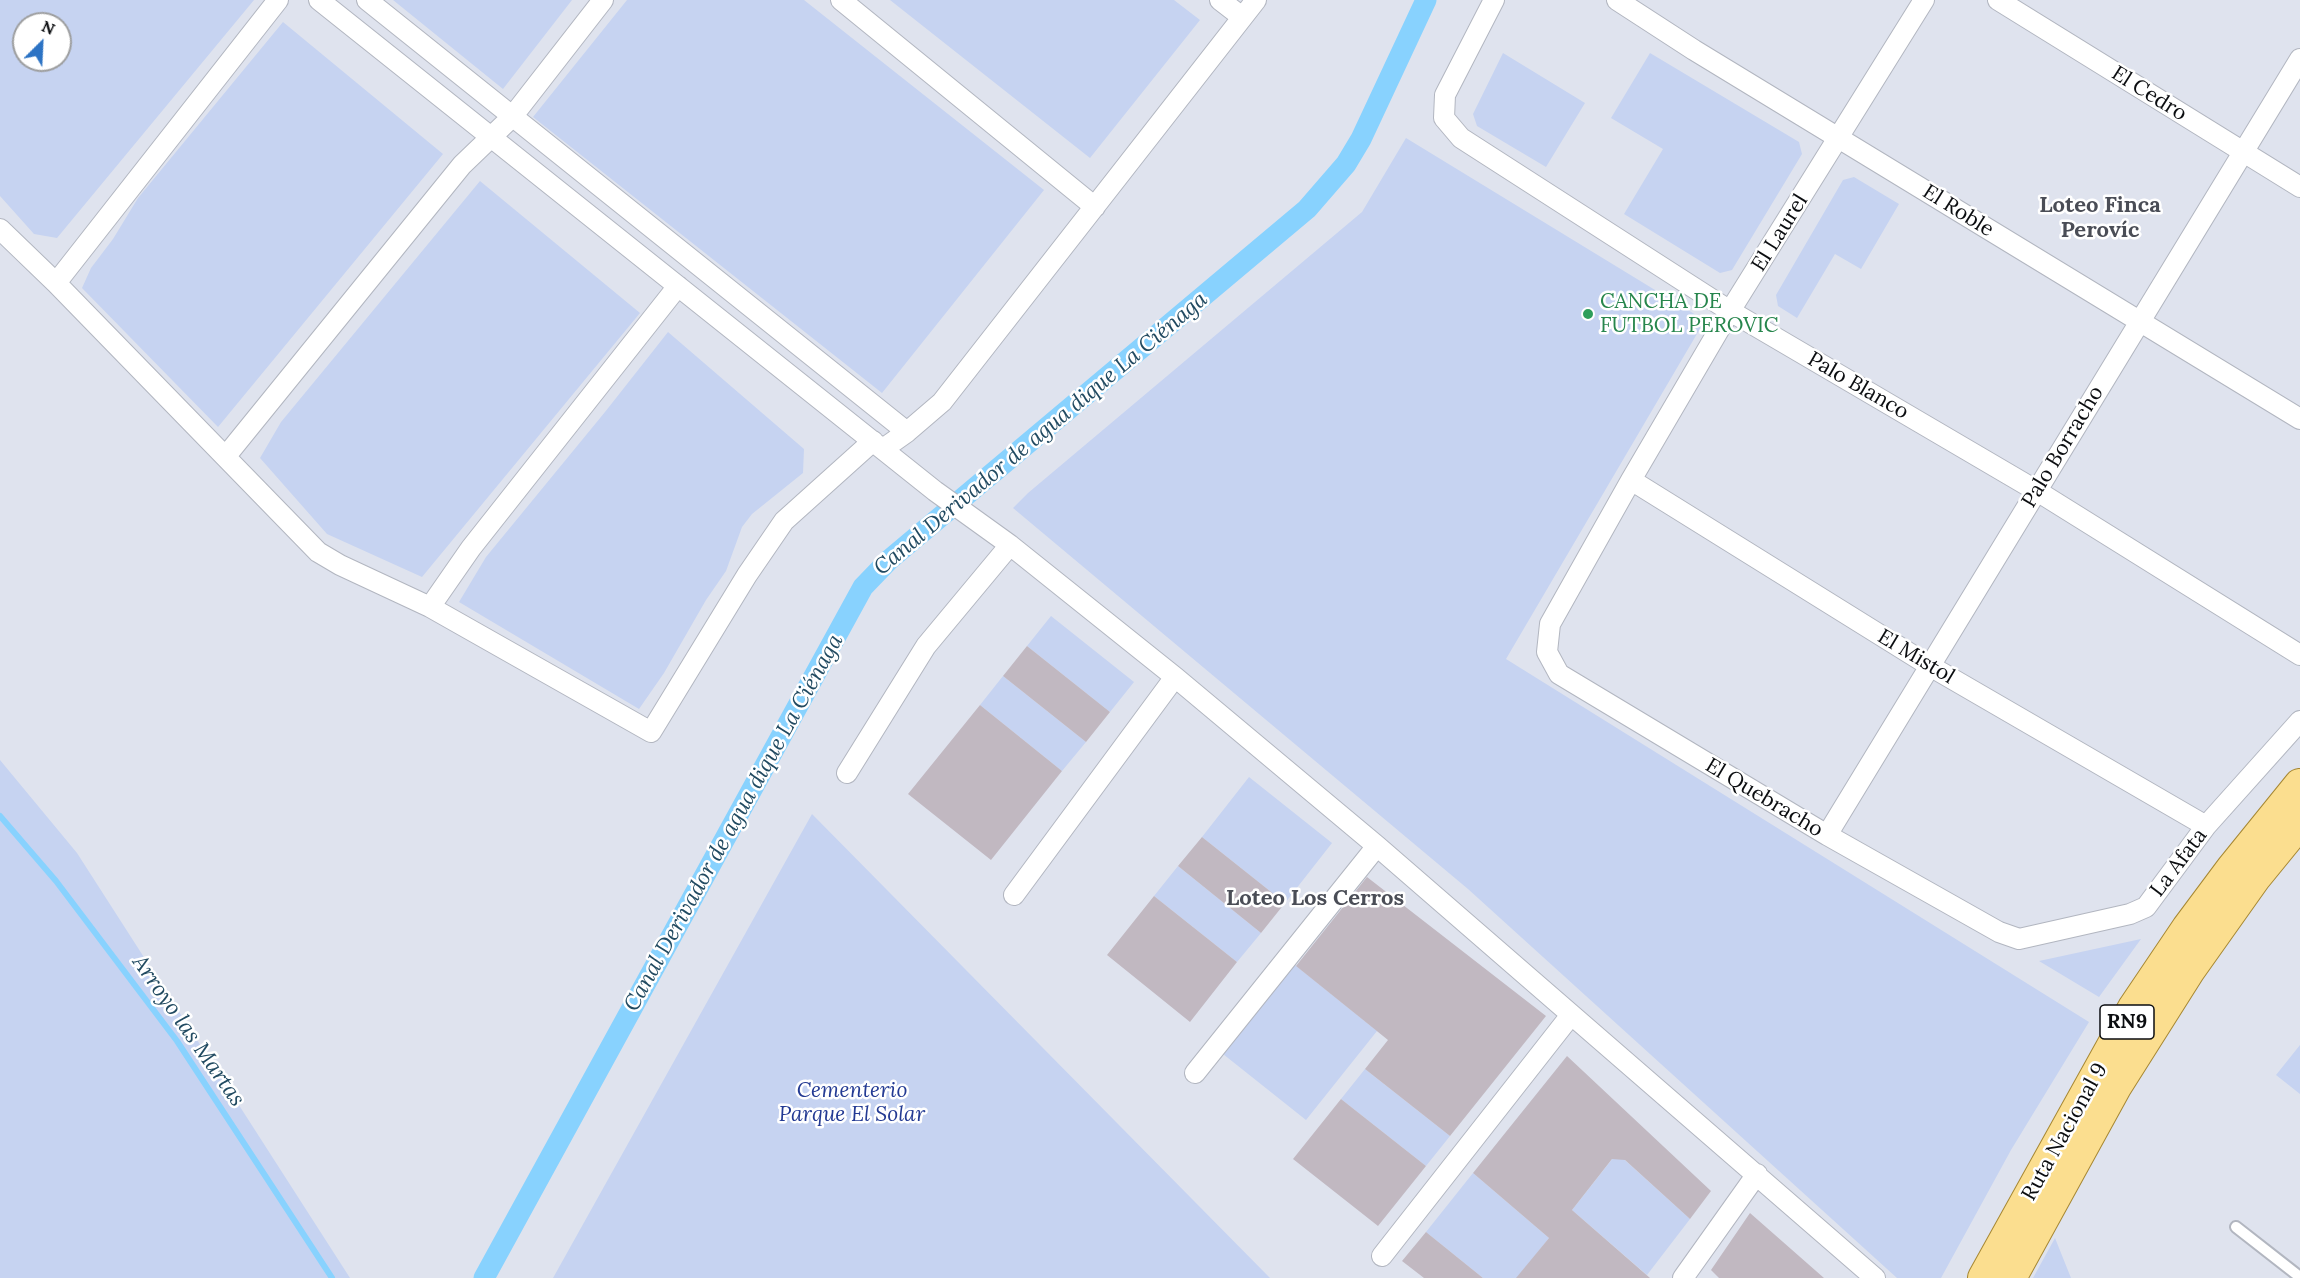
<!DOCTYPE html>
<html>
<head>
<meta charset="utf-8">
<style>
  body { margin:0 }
  #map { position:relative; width:2300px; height:1278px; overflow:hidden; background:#dfe3ee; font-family:Lora,serif }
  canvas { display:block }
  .north { position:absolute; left:12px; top:12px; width:60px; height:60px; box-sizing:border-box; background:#fff; border:2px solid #9d9e9f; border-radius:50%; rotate:24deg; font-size:16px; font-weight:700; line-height:24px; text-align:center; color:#0b0d10 }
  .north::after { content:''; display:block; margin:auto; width:21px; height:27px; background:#2c73c4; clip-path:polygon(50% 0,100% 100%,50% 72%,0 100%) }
</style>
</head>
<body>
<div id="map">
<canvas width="2300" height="1278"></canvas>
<div class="north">N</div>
</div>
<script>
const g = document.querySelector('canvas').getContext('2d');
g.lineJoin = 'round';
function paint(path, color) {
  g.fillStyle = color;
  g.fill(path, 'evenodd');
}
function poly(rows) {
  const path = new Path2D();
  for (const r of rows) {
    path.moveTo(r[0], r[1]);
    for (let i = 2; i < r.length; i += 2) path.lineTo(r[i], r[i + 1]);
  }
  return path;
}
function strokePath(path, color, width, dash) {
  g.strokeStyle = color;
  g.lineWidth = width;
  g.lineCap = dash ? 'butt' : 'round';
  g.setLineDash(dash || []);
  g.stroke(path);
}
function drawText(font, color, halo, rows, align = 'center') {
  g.font = font + ' Lora,serif';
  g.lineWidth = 5;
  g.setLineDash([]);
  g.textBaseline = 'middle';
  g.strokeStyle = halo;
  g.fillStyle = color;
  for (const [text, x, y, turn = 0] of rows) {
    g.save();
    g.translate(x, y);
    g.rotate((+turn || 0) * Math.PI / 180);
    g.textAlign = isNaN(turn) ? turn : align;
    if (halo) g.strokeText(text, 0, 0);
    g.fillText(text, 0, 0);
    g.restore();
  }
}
paint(poly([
  [0,0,254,0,57,238,34,234,0,196],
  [24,24,60,24,60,60,24,60],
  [393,0,572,0,503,89],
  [627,0,804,0,1044,190,882,393,533,117],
  [890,0,1174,0,1200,20,1090,158],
  [283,22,443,154,218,427,82,288,91,268,113,239,138,198],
  [1503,53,1585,103,1546,167,1477,126,1473,114],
  [1650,53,1799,142,1802,154,1732,270,1720,273,1624,214,1663,149,1611,118],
  [1406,138,1696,315,1701,327,1506,659,2089,1022,2011,1150,1941,1278,1897,1278,1468,889,1013,508,1028,493,1362,212],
  [1854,177,1899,204,1861,269,1835,254,1797,318,1778,306,1776,295,1843,180],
  [480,181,640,313,422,577,327,534,260,458,281,422],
  [668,332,804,449,803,473,752,514,742,527,726,571,706,600,664,673,639,709,459,602,486,557,605,412],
  [1051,616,1134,682,1110,712,1027,646],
  [1003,676,1086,742,1062,771,980,705],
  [0,760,77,853,350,1278,0,1278],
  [1249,777,1332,843,1285,903,1202,837],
  [812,814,1270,1278,553,1278],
  [1178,866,1261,933,1237,962,1154,896],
  [2141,939,2099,997,2039,961],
  [1295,965,1377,1031,1306,1120,1223,1054],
  [2300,1045,2300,1094,2276,1075],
  [1365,1069,1450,1136,1426,1166,1341,1099],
  [1617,1153,1690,1219,1647,1275,1572,1210],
  [1473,1173,1549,1238,1517,1278,1483,1278,1426,1232],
  [2055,1238,2071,1278,2033,1278]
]), '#c6d3f1');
strokePath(poly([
  [0,816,56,881,177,1041,332,1278]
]), '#88d2fe', 6);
strokePath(poly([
  [484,1278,863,587,889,560,1307,209,1346,164,1361,139,1426,0]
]), '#88d2fe', 21);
paint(poly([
  [1027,646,1110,712,1086,742,1003,676],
  [980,705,1062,771,991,860,908,794],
  [1202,837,1285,903,1261,933,1178,866],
  [1367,877,1546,1016,1450,1136,1365,1069,1388,1040,1296,966],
  [1154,896,1237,962,1190,1022,1107,955],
  [1567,1056,1711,1191,1690,1219,1625,1160,1612,1159,1572,1210,1650,1278,1516,1278,1549,1238,1473,1173],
  [1341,1099,1426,1166,1378,1226,1293,1159],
  [1750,1213,1824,1278,1719,1278,1711,1270],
  [1426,1232,1483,1278,1424,1278,1402,1261]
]), '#c1b8c1');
const lane = poly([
  [2236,1227,2300,1277]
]);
const street = poly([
  [319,0,935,491,1010,545,1175,677,1377,846,1875,1278],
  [367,0,907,432,883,449],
  [841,0,1095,207],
  [1220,0,1242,17],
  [1494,0,1445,95,1444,118,1461,138,1730,311,2037,491,2300,655],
  [1617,0,1694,50,2300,419],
  [1924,0,1730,311,1631,480,1550,624,1547,652,1559,674,1827,835,1999,932,2019,939,2130,914,2146,907,2206,826,2300,721],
  [1998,0,2300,187],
  [0,229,56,283,318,552,340,565,430,607,651,732,747,575,784,521,873,441],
  [56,283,278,0],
  [907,432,942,402,1256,0],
  [226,456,462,165,512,117,603,0],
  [1631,480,1930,666,2206,826],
  [430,607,471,548,678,286],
  [847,773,926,646,1010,545],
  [1827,835,2300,59],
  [1014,895,1175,677],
  [1195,1073,1377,846],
  [1382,1256,1571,1015],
  [1683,1278,1757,1174]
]);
const primary = poly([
  [1984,1278,2134,1008,2188,928,2232,869,2300,785],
  [2010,1278,2115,1087,2189,970,2255,877,2300,822]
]);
strokePath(lane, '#b2b6c0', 14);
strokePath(street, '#b2b6c0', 22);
strokePath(primary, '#a68732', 34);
strokePath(lane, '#fff', 10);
strokePath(street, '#fff', 20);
strokePath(primary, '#fbde8f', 32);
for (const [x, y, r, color] of [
  [1588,314,6,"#2e9e5b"]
]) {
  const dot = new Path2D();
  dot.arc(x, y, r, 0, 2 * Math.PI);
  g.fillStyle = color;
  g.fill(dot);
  strokePath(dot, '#fff', 2);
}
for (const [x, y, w] of [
  [2127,1022,54]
]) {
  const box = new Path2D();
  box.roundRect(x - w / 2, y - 17, w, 34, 4.5);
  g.fillStyle = '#fff';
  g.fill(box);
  strokePath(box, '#0b0d10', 1.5);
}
drawText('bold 20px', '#0b0d10', null, [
  ["RN9",2127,1022]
]);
drawText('21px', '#0b0d10', '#fff', [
  ["El Cedro",2149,94,32],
  ["El Roble",1958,211,32],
  ["El Laurel",1780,233,-58],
  ["Palo Blanco",1858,386,30],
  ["Palo Borracho",2063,447,-59],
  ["El Mistol",1916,657,31],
  ["El Quebracho",1764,798,31],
  ["La Afata",2179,863,-53],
  ["Ruta Nacional 9",2065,1132,-61]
]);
drawText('21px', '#27864d', '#fff', [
  ["CANCHA DE",1600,302],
  ["FUTBOL PEROVIC",1600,326]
], 'left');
drawText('italic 21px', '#233a93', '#fff', [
  ["Cementerio",852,1091],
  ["Parque El Solar",852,1115]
]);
drawText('bold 22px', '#4a4d56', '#fff', [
  ["Loteo Finca",2100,206],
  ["Perovíc",2100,231],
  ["Loteo Los Cerros",1315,899]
]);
drawText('italic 22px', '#214a61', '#fff', [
  ["Canal Derivador de agua dique La Ciénaga",1041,434,-40],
  ["Canal Derivador de agua dique La Ciénaga",734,823,-61],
  ["Arroyo las Martas",188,1031,55]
]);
</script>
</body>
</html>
